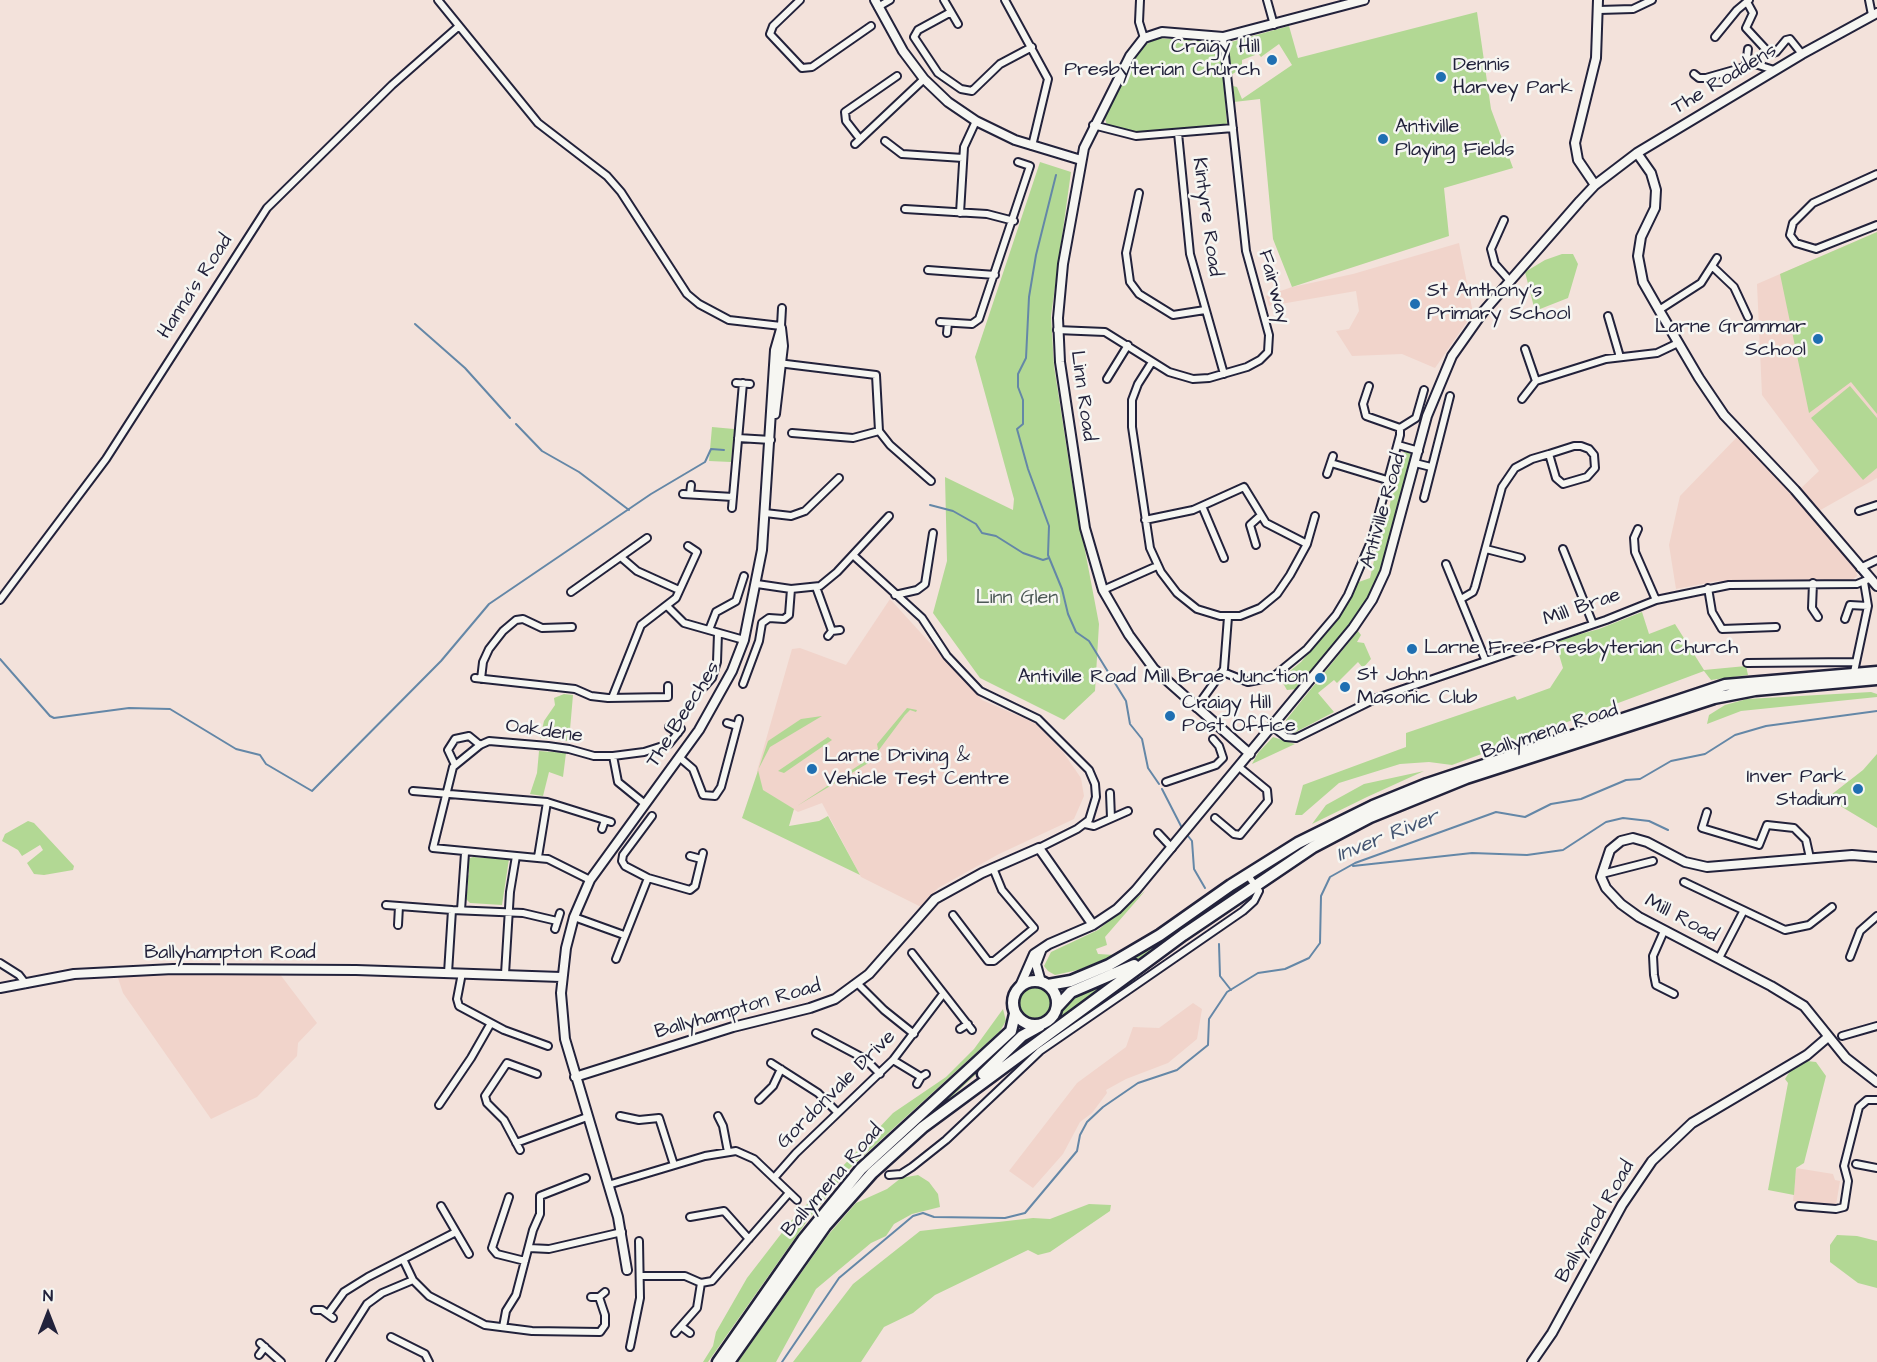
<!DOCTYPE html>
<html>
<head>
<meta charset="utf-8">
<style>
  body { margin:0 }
  #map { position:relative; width:1877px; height:1362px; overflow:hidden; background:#f3e2db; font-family:"Architects Daughter",sans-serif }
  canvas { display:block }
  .north { position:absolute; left:18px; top:1284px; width:60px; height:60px; -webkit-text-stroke:4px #f6f6f2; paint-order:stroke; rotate:0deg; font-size:16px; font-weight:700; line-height:24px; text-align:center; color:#22223b }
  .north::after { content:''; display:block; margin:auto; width:21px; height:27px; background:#22223b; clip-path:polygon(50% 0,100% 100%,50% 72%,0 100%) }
</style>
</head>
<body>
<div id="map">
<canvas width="1877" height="1362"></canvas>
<div class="north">N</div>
</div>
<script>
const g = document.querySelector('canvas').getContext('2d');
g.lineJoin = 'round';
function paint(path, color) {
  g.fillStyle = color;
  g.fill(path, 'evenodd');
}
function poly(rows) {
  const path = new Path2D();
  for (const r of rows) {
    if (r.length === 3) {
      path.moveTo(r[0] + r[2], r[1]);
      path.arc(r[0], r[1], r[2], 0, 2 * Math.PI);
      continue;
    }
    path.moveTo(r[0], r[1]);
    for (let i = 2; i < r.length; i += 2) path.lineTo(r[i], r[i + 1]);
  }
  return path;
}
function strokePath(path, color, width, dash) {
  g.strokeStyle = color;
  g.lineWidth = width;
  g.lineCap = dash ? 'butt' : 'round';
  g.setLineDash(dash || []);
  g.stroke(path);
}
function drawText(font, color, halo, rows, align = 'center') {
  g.font = font + ' "Architects Daughter",sans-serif';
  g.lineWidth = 5;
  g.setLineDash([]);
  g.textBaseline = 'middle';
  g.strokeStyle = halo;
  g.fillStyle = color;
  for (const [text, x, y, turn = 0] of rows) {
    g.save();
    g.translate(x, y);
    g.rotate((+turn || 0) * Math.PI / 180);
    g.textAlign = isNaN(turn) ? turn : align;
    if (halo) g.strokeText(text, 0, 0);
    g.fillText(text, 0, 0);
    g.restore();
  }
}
paint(poly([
  [1877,232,1877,478,1817,512,1800,489,1819,471,1762,395,1757,284],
  [1459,243,1473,313,1435,368,1402,354,1352,356,1336,331,1349,329,1359,311,1356,291,1269,306,1266,296,1292,287,1353,274],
  [1738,436,1794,492,1856,570,1857,576,1852,580,1717,581,1676,589,1669,545,1680,496],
  [890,599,982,700,1035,723,1063,752,1081,778,1084,796,1074,819,999,854,938,888,921,907,861,877,822,803,798,812,762,790,757,771,792,649,800,648,846,665],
  [227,972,279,973,317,1023,298,1043,297,1056,257,1097,211,1119,123,993,117,975],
  [1193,1003,1202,1009,1197,1039,1168,1063,1126,1079,1106,1090,1107,1093,1092,1113,1080,1122,1063,1154,1033,1188,1009,1171,1077,1083,1126,1047,1133,1027,1159,1028],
  [1796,1168,1833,1174,1835,1180,1840,1181,1836,1205,1793,1201]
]), '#f1d4cb');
paint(poly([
  [1477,12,1491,109,1513,168,1444,188,1449,236,1292,287,1273,239,1260,99,1234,102,1233,86,1237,87,1242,99,1292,65,1279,44,1261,57,1256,51,1255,55,1242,60,1242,68,1231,75,1229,50,1231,42,1289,26,1298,58],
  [1157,38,1217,42,1221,51,1227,124,1223,127,1146,134,1126,132,1107,126,1105,118,1111,102,1132,59,1140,48],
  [1040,162,1071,172,1051,316,1054,366,1072,482,1099,624,1095,691,1064,720,980,678,933,613,947,561,945,477,1013,510,1014,499,975,357],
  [1877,232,1877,414,1851,382,1809,413,1780,274],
  [1562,254,1573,254,1578,264,1568,298,1535,311,1525,272,1545,260],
  [1850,386,1877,418,1877,468,1863,480,1811,418],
  [712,427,734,429,731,462,709,461],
  [1407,450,1413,457,1384,568,1358,613,1308,676,1297,689,1287,690,1281,680,1285,675,1301,662,1332,627,1356,583,1370,578,1380,534,1390,504,1398,461,1399,456],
  [1642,612,1649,634,1675,624,1704,670,1746,666,1748,675,1711,680,1704,671,1452,765,1429,762,1400,764,1339,783,1302,815,1295,815,1303,785,1406,747,1406,733,1515,696,1517,700,1550,688,1563,668,1555,641,1599,629],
  [1358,631,1361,635,1357,642,1364,643,1371,659,1363,668,1358,662,1337,683,1334,680,1318,693,1334,712,1294,733,1287,730,1286,720],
  [1871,692,1877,694,1877,697,1741,711,1707,724,1709,715,1725,705,1747,699],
  [564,694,573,695,569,741,540,738,544,721,555,705,554,698],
  [907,708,917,710,916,712,910,710,905,715,870,762,797,806,870,758,878,749,877,744],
  [822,716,770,747,758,770,763,790,794,809,789,826,819,821,828,816,860,875,742,818,768,741,801,719],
  [828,737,832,740,784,773,778,771],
  [1273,737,1295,744,1252,764,1258,753],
  [539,751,566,753,563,777,549,772,543,796,530,794,537,773],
  [1877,754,1877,828,1827,798,1863,770],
  [1424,771,1367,797,1312,824,1326,805,1364,784],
  [28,821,34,823,74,866,73,870,44,875,34,874,27,863,43,850,40,845,22,856,18,850,2,841,5,834],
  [473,857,509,859,502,905,470,903,466,899,468,886,467,878,469,874,467,859],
  [1245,886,1153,951,1112,973,1110,969,1185,928],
  [1145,891,1105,937,1107,945,1096,949,1098,954,1115,955,1078,970,1055,975,1048,971,1044,966,1051,952,1098,930],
  [1105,983,1108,988,1057,1022,1066,1001,1071,997],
  [1035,1002,16],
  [1003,1009,1006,1021,1000,1031,850,1168,807,1221,708,1362,703,1362,713,1346,716,1332,747,1278,791,1221,893,1113,946,1077,974,1049],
  [996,1052,998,1054,958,1091,873,1168,871,1166],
  [1807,1061,1816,1062,1826,1076,1804,1163,1796,1168,1794,1195,1768,1190,1788,1083,1785,1079,1790,1071],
  [918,1175,929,1182,938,1194,940,1207,912,1214,894,1224,886,1236,871,1243,816,1289,776,1362,738,1362,828,1235,856,1203,887,1189,901,1178],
  [1089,1204,1111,1205,1110,1211,1050,1252,1038,1255,1028,1250,935,1295,913,1313,884,1327,861,1362,793,1362,853,1284,920,1231,1033,1218,1050,1219],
  [1837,1235,1857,1236,1877,1241,1877,1288,1858,1283,1830,1262,1830,1245]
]), '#b2d894');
strokePath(poly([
  [1056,175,1036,255,1029,297,1026,358,1018,374,1018,387,1023,400,1023,424,1017,429,1028,469,1049,526,1048,555,1062,589,1068,614,1076,632,1089,641,1126,701,1130,724,1142,739,1148,768,1159,784],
  [415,324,465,368,510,418],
  [516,424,542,451,579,472,629,510],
  [930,505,953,511,976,524,982,533,996,536,1023,553,1043,560,1049,558],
  [0,659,50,716,54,718,129,708,170,709,236,749,260,755,266,764,312,791,441,661,489,604,651,494,705,462,711,449,724,450],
  [1162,789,1182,828],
  [1188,836,1192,841,1194,869,1205,888],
  [1353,866,1472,853,1527,855,1563,850,1606,822,1623,818,1649,821,1668,830],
  [1219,944,1220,976,1231,990],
  [782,1362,839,1278,913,1216,923,1213,934,1217,1005,1218,1025,1213,1077,1151,1080,1135,1087,1122,1103,1107,1138,1083,1177,1070,1208,1045,1209,1019,1227,992,1258,973,1285,969,1309,958,1320,943,1321,896,1330,877,1355,863,1496,812,1525,817,1551,804,1581,799,1626,780,1640,779,1671,761,1705,754,1735,735,1766,726,1877,711]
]), '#6487a7', 2);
const minor = poly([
  [438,0,538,123,607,176,621,192,687,294,699,304,729,320,781,326,782,308],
  [800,0,773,26,770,34,802,68,812,67,871,26],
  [944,0,958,24],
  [1005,0,1048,79,1032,146],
  [1140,0,1139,22,1144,38],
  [1267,0,1274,25],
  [1869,0,1872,15],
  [1747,2,1753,13,1746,28,1770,54,1776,52,1786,40,1790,39,1802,54],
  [878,7,890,0],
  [1599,10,1633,9,1652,0],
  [951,12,918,30,914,37,938,73,961,89,972,91,1000,64,1032,47],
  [1715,37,1737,10,1749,0],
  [1746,66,1748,49],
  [1694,74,1699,78,1706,78,1755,64,1774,70],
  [1093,125,1136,136,1233,128],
  [1178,133,1190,254,1224,374],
  [860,139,846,121,845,112,897,76],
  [885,141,902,154,963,158],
  [855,144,924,79],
  [1877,174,1813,203,1793,223,1790,235,1796,243,1816,249,1877,225],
  [1139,193,1126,253,1130,282,1139,294,1173,315,1205,310],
  [905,209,987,214,1014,221],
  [960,213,964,147,976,121],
  [1504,220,1491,249,1495,264,1510,281],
  [1713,267,1734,287,1748,317],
  [928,270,995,275],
  [1659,310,1701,283,1717,258],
  [1608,316,1620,357],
  [940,322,972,324,979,319,1030,166,1018,162],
  [1057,330,1105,332,1169,372,1193,379,1209,378,1247,367,1260,360,1268,352,1269,335,1246,251,1223,37],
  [947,333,948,323],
  [1525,349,1536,381],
  [1152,362,1138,384,1132,400,1132,427,1150,548,1161,572,1177,593,1197,609,1220,616,1240,616,1260,608,1277,594,1290,575,1307,544,1315,516],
  [778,363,876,375,879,431,890,445,931,481],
  [1107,379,1128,345],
  [736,383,750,384],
  [1369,386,1363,404,1366,416,1400,428],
  [1522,399,1536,381,1606,359,1657,353,1678,343],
  [1400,428,1416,418,1424,390],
  [792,433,853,438,879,431],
  [738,438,771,440],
  [1398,445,1419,451],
  [1331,463,1387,480],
  [1415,463,1431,467],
  [1327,474,1333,456],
  [683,494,733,497],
  [690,494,691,485],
  [1424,498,1450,396],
  [1202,506,1224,558],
  [732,508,743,383],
  [1859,511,1877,505],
  [765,513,791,516,805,511,839,478],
  [1145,520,1193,510,1244,487,1266,523,1307,544],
  [1638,529,1634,538,1635,552,1656,600],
  [1256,545,1250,525,1260,516],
  [1486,549,1521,558],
  [1563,549,1593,624],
  [853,555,922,618,947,656,980,691,1038,719,1089,770,1095,784,1096,797,1089,820,1077,829,1039,848],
  [622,558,637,571,679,590],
  [1446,564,1485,659],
  [1860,568,1877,560],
  [1813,583,1812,608,1818,617],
  [757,584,791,589,820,586,837,572,889,516],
  [816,587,832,631],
  [1708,588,1712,612,1722,629,1776,627],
  [1103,590,1157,566],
  [571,592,647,538],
  [895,595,917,590,925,584,933,533],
  [1461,599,1473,592,1475,587,1502,487,1515,468,1532,459,1549,454,1574,446,1581,446,1589,449,1594,455,1595,468,1587,477,1563,484,1556,478,1549,454],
  [0,600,106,459,267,208,392,85,459,26],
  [667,606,684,623,744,640],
  [1845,619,1850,605,1868,606],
  [709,630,716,612,736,601,744,576],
  [828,636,832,631,840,630],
  [1747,663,1855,662],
  [1223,672,1248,682,1273,677,1307,649,1336,615,1348,595,1372,539,1400,435,1400,428],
  [1854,672,1868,606,1864,582],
  [475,678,575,689,591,696,608,698,668,697,668,686],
  [481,679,483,662,489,649,503,631,516,620,523,619,542,628,572,627],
  [743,684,759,641,762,623,769,618,784,619,789,615,791,589],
  [704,687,712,678,717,662,718,633],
  [612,698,641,625,676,598,697,552,688,546],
  [1196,708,1224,669,1228,617],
  [727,723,737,726],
  [669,727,678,733],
  [1273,727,1286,737,1296,738,1377,698,1606,620,1656,600,1729,585,1857,584,1869,579],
  [613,756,618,782,645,804],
  [679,757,693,769,703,795,715,796,721,787,739,719],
  [455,765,448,750,455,739,469,736,480,745],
  [1166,782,1216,765,1223,758,1219,746,1213,739],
  [413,791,547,802,611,822],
  [1110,793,1111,818],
  [1707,812,1702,828,1759,845,1767,825,1794,828,1806,840,1810,858],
  [652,816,623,855,622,861,625,866,648,878,690,890,695,886,703,853],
  [1215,818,1234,834,1240,835,1268,801,1267,790,1239,767],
  [1085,824,1094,826,1128,811],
  [602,829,605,820],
  [1158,833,1172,848],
  [690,856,701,859],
  [538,857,547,802],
  [1602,874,1653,861],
  [590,880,548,859,433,848,453,767,480,745,489,741,548,746,569,749,594,756,613,756,644,752,669,744,681,729],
  [1684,882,1785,930,1809,925,1832,907],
  [386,905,452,910],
  [461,910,465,853],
  [953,915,988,961,994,961,1034,928,1002,890,993,868],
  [574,917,624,935],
  [398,925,399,906],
  [555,929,560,913],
  [1664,931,1653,956,1654,975,1656,985,1674,994],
  [912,953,972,1030],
  [1850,957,1860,931,1877,916],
  [1719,958,1743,912],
  [616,959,648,878],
  [0,963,19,975,26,984],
  [448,973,452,910,523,913,557,921],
  [462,973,457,999,459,1006,504,1030,548,1046],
  [505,974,510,892,516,856],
  [858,984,884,1010,914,1034],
  [960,1029,968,1024],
  [816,1033,865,1059,880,1074],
  [1842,1036,1877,1026],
  [893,1060,921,1077],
  [771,1063,818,1093,837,1112],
  [917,1084,921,1077,926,1074],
  [759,1100,773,1086,781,1069],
  [439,1105,471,1058,491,1023],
  [620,1116,639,1120,659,1118,674,1165],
  [718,1116,723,1126,728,1152],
  [516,1143,587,1117],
  [520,1150,504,1120,487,1103,485,1096,507,1063,537,1074],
  [1856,1164,1877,1168],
  [889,1175,901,1174,912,1167,946,1140,1040,1051,1243,911,1254,901,1259,891,1247,874],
  [774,1178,796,1153,893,1060,943,994],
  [608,1185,705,1156,736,1151,754,1159,797,1200],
  [509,1197,492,1248,497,1254,525,1261],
  [441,1206,469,1254],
  [1799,1206,1836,1209,1844,1207,1848,1181,1844,1166,1859,1107,1867,1100,1877,1100],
  [690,1217,724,1211,749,1239],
  [529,1248,549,1249,622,1232],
  [403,1259,413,1280,429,1296,485,1325,532,1331,600,1332,605,1325,605,1315,599,1297],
  [641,1276,685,1276,701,1283,712,1281,789,1193],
  [591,1297,599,1297,605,1292],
  [315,1310,322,1310,333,1318],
  [328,1314,344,1292,368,1277,456,1232],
  [503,1327,506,1311,516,1295,533,1230,540,1214,540,1196,586,1178],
  [682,1327,690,1333],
  [675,1333,697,1308,701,1283],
  [391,1337,425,1354,429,1362],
  [260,1343,281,1362],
  [630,1347,640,1298,639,1241],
  [259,1355,265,1347],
  [330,1362,367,1304,382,1293,413,1280]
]);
const tertiary = poly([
  [875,0,903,51,924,79,948,102,976,121,1015,140,1081,160],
  [1637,153,1651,173,1656,190,1655,208,1641,237,1638,256,1643,282,1659,310,1699,378,1724,415,1795,490,1877,586],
  [1595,185,1578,160,1575,143,1596,58,1598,0],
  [775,414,783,346,781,328],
  [1250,754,1154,669,1129,635,1103,590,1085,528,1060,362,1058,318,1063,264,1084,148,1130,56,1144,38,1162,32,1223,37,1364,0],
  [1877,857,1852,855,1707,867,1685,862,1647,842,1633,838,1621,841,1610,850,1601,877,1606,888,1621,904,1639,917,1771,986,1804,1006,1846,1058,1877,1082],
  [1041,951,1036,964,1041,982],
  [1020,986,1034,954,1049,944,1093,925,1117,909,1136,890,1353,628,1372,600,1385,572,1427,416,1452,356,1483,312,1580,201,1595,185,1637,153,1802,54,1877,13],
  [0,988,74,974,173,969,356,970,561,977],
  [575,1077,733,1027,810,1008,835,999,869,974,935,899,982,873,1039,848,1093,925],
  [627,1270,618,1217,565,1039,561,993,566,948,574,917,590,880,699,730,732,671,744,640,762,550,775,350,781,329],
  [1532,1362,1552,1333,1622,1205,1652,1161,1692,1123,1807,1055,1828,1037]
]);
const trunk = poly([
  [1035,1003,22],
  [1048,985,1071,981,1109,965,1160,935,1231,885,1298,843,1373,806,1427,784,1725,685,1877,672],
  [1058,1006,1071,992,1134,965],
  [983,1074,1022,1036,1040,1026],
  [718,1362,803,1240,861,1169,1011,1031,1015,1014],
  [729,1362,825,1226,872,1173,923,1127,1183,935,1313,847,1370,817,1466,778,1714,698,1755,690,1877,679]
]);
strokePath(minor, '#22223b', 10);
strokePath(tertiary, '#22223b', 12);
strokePath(trunk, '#22223b', 15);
strokePath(minor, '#f6f6f2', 6);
strokePath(tertiary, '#f6f6f2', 8);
strokePath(trunk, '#f6f6f2', 10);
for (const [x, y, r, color] of [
  [1272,60,6,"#1f6fb2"],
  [1441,77,6,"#1f6fb2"],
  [1383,139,6,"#1f6fb2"],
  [1415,304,6,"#1f6fb2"],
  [1818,339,6,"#1f6fb2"],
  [1412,649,6,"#1f6fb2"],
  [1320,678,6,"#1f6fb2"],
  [1345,687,6,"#1f6fb2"],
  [1170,716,6,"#1f6fb2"],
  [812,769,6,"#1f6fb2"],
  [1858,789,6,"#1f6fb2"]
]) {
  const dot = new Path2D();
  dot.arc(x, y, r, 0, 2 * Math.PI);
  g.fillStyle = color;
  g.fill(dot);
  strokePath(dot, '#f6f6f2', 2);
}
drawText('20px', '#22223b', '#f6f6f2', [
  ["Craigy Hill",1260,48,"right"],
  ["Presbyterian Church",1260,71,"right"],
  ["Dennis",1453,66],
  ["Harvey Park",1453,89],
  ["Antiville",1395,128],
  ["Playing Fields",1395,151],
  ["St Anthony's",1427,292],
  ["Primary School",1427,315],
  ["Larne Grammar",1806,328,"right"],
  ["School",1806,351,"right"],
  ["Larne Free Presbyterian Church",1424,649],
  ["St John",1357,676],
  ["Masonic Club",1357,699],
  ["Antiville Road Mill Brae Junction",1308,678,"right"],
  ["Craigy Hill",1182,704],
  ["Post Office",1182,727],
  ["Larne Driving &",824,757],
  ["Vehicle Test Centre",824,780],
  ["Inver Park",1846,778,"right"],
  ["Stadium",1846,801,"right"]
], 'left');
drawText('20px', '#22223b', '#f6f6f2', [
  ["The Roddens",1725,80,-31],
  ["Kintyre Road",1206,217,82],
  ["Hanna's Road",196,287,-57],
  ["Fairway",1273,287,75],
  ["Linn Road",1082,396,82],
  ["Antiville Road",1384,511,-74],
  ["Mill Brae",1582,608,-19],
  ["The Beeches",684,715,-58],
  ["Oakdene",544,732,8],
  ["Ballymena Road",1550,732,-18],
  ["Mill Road",1681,919,28],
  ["Ballyhampton Road",230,954],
  ["Ballyhampton Road",738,1010,-16],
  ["Gordonvale Drive",837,1090,-45],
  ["Ballymena Road",833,1181,-49],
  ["Ballysnod Road",1596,1222,-60]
]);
drawText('20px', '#4d5956', '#f6f6f2', [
  ["Linn Glen",1017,599]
]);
drawText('italic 21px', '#435471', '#f6f6f2', [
  ["Inver River",1388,837,-22]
]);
</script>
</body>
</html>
